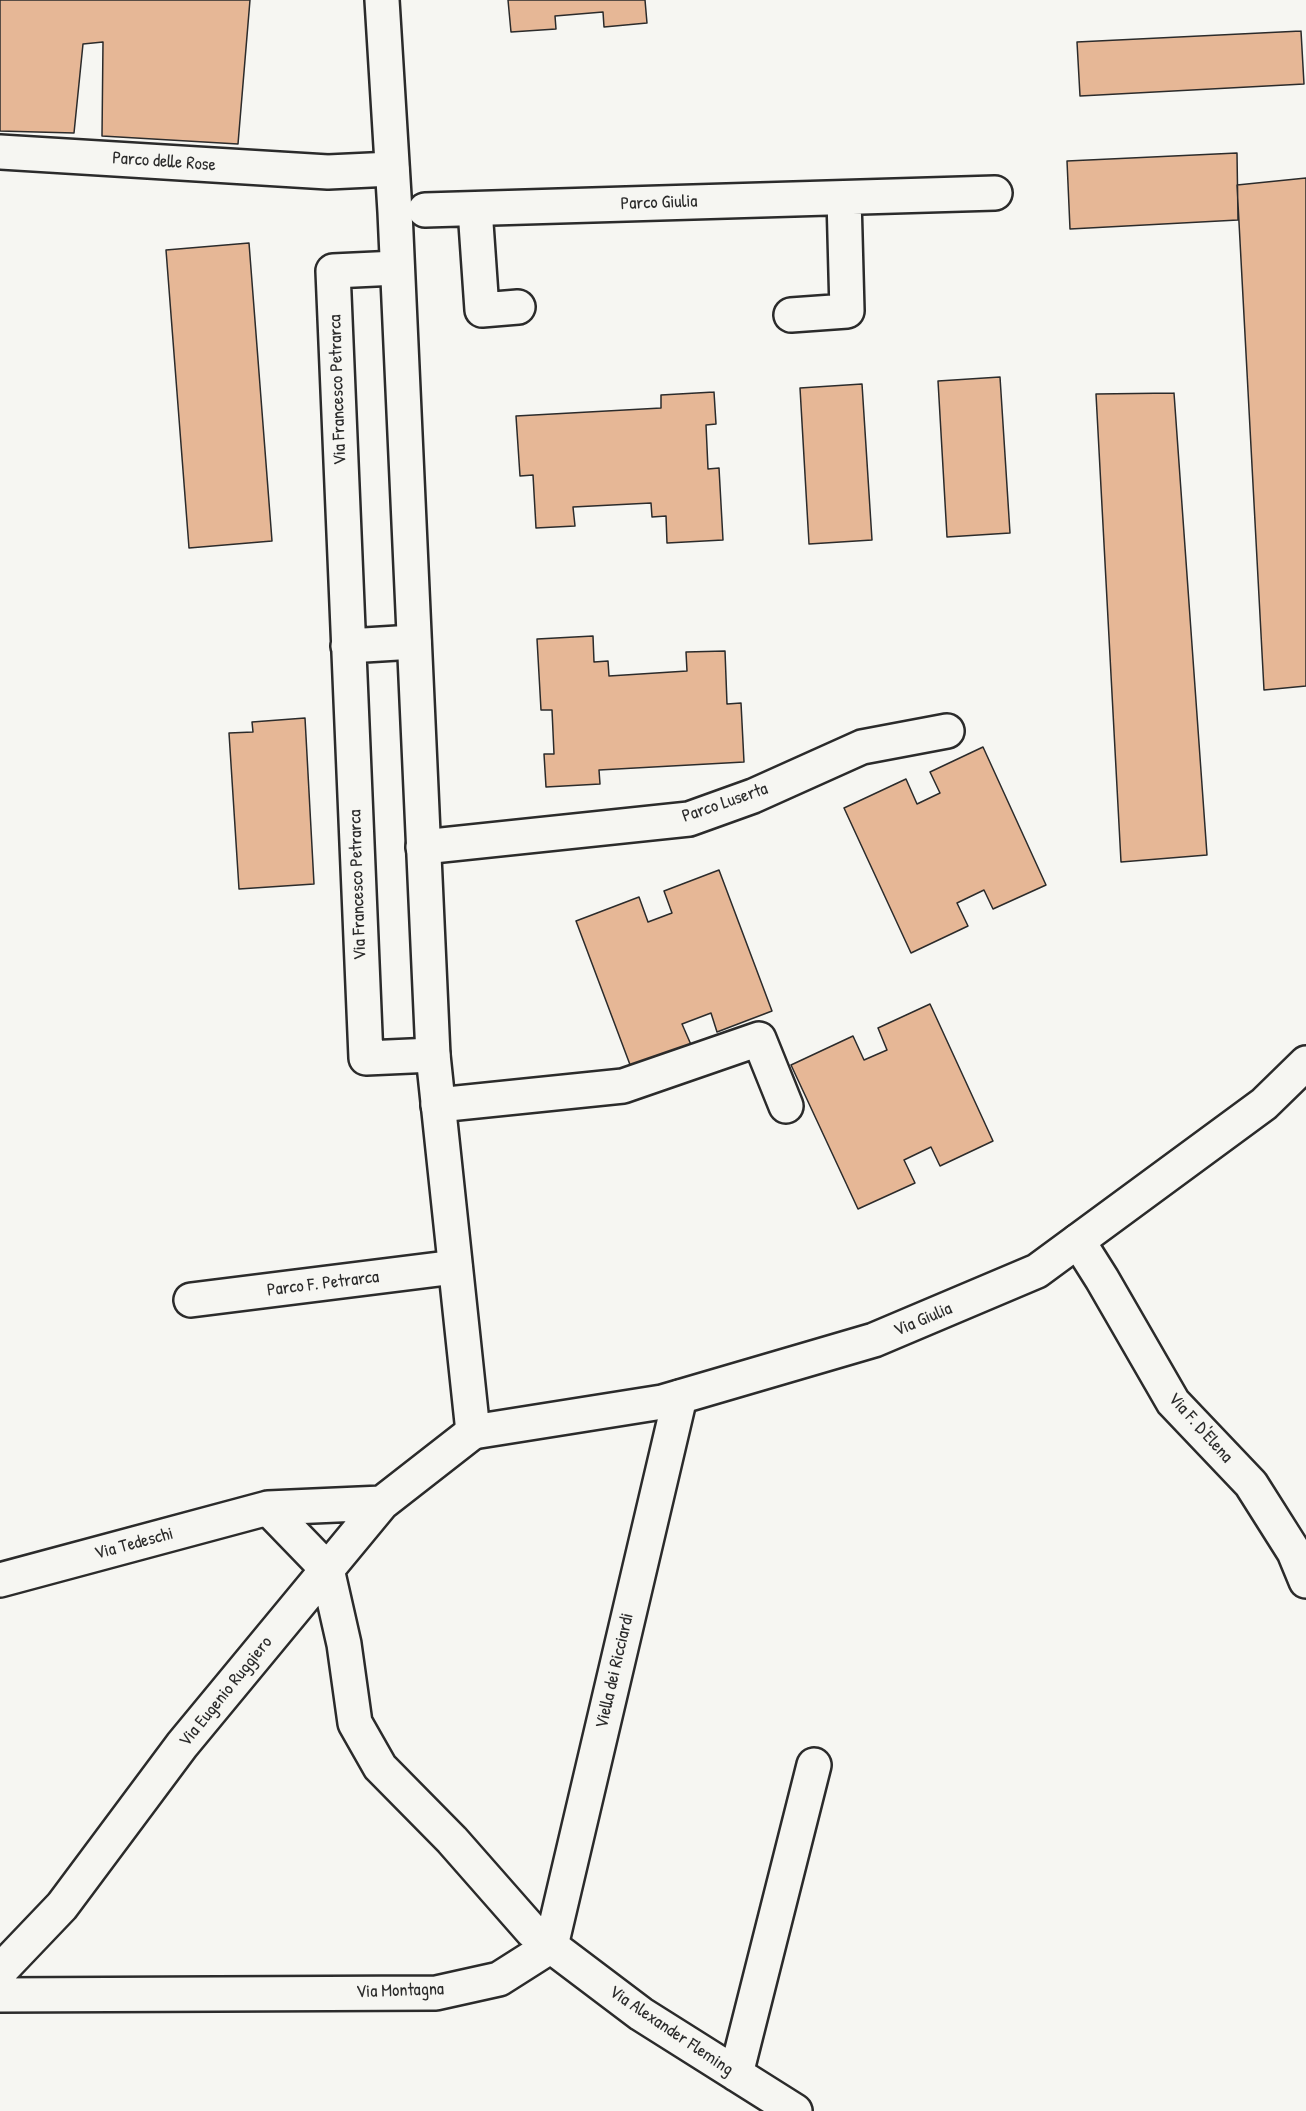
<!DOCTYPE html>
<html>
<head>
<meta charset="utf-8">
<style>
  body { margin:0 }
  canvas { display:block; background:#f6f6f2 }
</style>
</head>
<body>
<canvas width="1306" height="2111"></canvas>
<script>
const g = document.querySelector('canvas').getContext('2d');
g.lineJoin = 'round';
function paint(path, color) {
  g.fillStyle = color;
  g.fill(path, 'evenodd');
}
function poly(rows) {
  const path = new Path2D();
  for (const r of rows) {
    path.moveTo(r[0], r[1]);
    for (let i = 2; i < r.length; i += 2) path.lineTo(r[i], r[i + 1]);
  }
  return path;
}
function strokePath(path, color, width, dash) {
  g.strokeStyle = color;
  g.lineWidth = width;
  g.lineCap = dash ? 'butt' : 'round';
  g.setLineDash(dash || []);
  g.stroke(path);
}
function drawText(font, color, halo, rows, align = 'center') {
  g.font = font + ' "Patrick Hand",sans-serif';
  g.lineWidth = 5;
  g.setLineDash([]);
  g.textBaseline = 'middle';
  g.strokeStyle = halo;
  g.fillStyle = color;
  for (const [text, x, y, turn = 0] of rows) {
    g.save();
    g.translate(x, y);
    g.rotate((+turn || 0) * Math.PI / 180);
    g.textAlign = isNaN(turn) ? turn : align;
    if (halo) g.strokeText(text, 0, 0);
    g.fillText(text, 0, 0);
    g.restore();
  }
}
const building = poly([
  [0,0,250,0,238,144,102,136,103,42,83,44,74,133,0,131,0,0],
  [508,0,645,0,647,23,604,27,603,12,555,16,556,29,511,32,508,0],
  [1301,31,1304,84,1080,96,1077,42,1301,31],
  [1237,153,1238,220,1070,229,1067,161,1237,153],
  [1306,178,1306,686,1264,690,1237,185,1306,178],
  [249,243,272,541,189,548,166,250,249,243],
  [1000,377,1010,533,947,537,938,381,1000,377],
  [862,384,872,540,809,544,800,388,862,384],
  [714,392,716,424,706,425,708,469,719,468,723,540,667,543,666,516,652,517,651,503,573,507,575,526,536,528,533,475,520,476,516,416,661,408,661,395,714,392],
  [1174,393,1207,855,1121,862,1096,394,1174,393],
  [593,636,594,662,608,661,609,676,687,671,686,652,725,651,727,704,741,703,744,762,599,770,600,784,546,787,544,754,554,754,552,710,541,710,537,639,593,636],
  [305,718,314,884,239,889,229,733,253,732,252,722,305,718],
  [983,747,1046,885,993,909,984,890,957,903,968,926,911,953,844,808,906,779,917,804,940,793,930,772,983,747],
  [719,870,772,1011,717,1032,711,1013,682,1024,692,1047,632,1070,576,921,639,897,648,922,672,913,664,891,719,870],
  [930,1004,993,1141,940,1166,931,1147,904,1160,915,1183,858,1209,791,1065,853,1036,864,1060,887,1050,878,1028,930,1004]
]);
paint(building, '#e6b796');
strokePath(building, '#2b2b2b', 1.5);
const minor = poly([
  [0,152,328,172,392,169],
  [475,209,482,310,518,307],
  [425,210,995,193],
  [397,268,333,271,366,1058,433,1055],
  [791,315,847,311,844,198],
  [348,646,414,642],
  [423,847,689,819,753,796,862,747,947,731],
  [438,1105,623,1086,759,1039,786,1106],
  [1078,1241,1102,1279,1173,1402,1251,1484,1294,1552,1306,1581],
  [191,1300,455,1267],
  [680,1397,551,1946,641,2014,795,2111],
  [0,1580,268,1508,382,1503],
  [0,1971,62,1906,182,1745,382,1503,473,1432],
  [0,1995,436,1993,499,1979,551,1946,532,1931,452,1840,380,1767,355,1723,344,1644,327,1569,268,1508],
  [736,2074,814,1765]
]);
const major = poly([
  [382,0,395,212,433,1055,473,1432,662,1402,874,1340,1037,1271,1264,1104,1306,1063]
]);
strokePath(minor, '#2b2b2b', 38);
strokePath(major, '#2b2b2b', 38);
strokePath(minor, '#f6f6f2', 33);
strokePath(major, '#f6f6f2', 33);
drawText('18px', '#2b2b2b', '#f6f6f2', [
  ["Parco delle Rose",164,162,4],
  ["Parco Giulia",659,203,-2],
  ["Via Francesco Petrarca",338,390,-92],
  ["Parco Luserta",725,803,-19],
  ["Via Francesco Petrarca",358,885,-92],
  ["Parco F. Petrarca",323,1284,-7],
  ["Via Giulia",923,1320,-23],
  ["Via F. D'Elena",1200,1428,48],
  ["Via Tedeschi",134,1544,-15],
  ["Viella dei Ricciardi",615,1671,-77],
  ["Via Eugenio Ruggiero",226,1692,-51],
  ["Via Montagna",400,1991,-2],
  ["Via Alexander Fleming",671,2031,34]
]);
</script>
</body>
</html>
